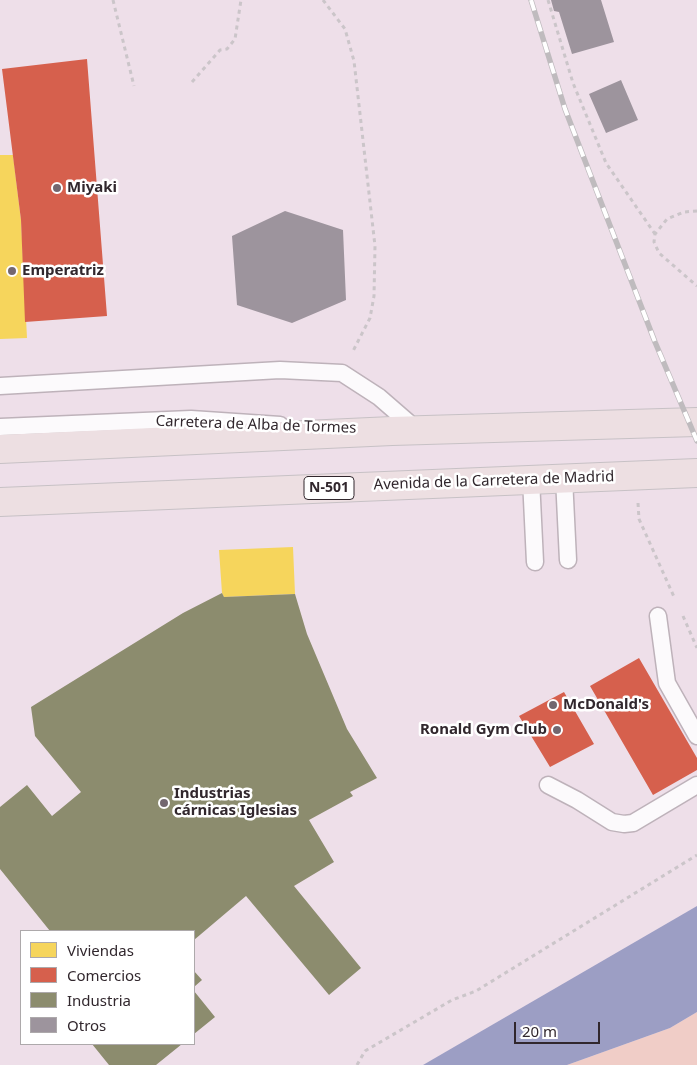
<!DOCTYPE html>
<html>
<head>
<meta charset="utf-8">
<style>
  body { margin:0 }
  #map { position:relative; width:697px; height:1065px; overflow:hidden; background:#eedfe9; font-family:"Noto Sans",sans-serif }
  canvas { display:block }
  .legend { position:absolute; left:20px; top:930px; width:175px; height:115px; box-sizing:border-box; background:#fff; border:1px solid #ada9ab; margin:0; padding:6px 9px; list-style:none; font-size:15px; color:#31272d }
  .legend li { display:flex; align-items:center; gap:10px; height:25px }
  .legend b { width:25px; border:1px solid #ada9ab }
  .scale { position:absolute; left:514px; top:1022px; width:86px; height:22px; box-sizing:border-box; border:2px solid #31272d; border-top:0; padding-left:6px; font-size:15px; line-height:18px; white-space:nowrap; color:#31272d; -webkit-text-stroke:4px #fff; paint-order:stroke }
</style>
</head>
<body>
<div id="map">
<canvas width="697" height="1065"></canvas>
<ul class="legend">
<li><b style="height:14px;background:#f6d55c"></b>Viviendas</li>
<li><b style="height:14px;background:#d6604d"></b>Comercios</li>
<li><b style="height:14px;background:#8c8c6e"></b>Industria</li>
<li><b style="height:14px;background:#9d949d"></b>Otros</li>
</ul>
<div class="scale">20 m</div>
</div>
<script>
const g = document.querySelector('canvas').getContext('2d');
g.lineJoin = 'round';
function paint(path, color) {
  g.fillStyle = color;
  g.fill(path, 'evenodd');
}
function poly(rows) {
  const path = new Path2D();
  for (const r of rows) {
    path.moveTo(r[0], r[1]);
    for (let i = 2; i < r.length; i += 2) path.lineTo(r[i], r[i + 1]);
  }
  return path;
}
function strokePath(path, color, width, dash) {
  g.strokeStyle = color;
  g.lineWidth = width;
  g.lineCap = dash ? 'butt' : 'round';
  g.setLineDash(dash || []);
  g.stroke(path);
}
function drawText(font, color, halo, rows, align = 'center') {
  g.font = font + ' "Noto Sans",sans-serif';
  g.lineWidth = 5;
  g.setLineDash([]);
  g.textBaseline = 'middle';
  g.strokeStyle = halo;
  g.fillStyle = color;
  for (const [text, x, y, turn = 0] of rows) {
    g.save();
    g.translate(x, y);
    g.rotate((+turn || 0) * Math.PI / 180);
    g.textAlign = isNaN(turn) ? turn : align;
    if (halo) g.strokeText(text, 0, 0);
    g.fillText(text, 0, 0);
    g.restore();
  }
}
paint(poly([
  [697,1012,697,1065,567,1065,670,1028]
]), '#f0cdc7');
paint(poly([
  [697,906,697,1012,670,1028,567,1065,423,1065]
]), '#9c9ec4');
paint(poly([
  [0,155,13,155,21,220,27,338,0,339],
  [293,547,295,594,224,597,222,593,219,550]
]), '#f6d55c');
paint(poly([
  [87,59,107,316,25,322,21,220,2,69],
  [639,658,697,758,697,770,653,795,590,686],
  [564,692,594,744,550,767,519,716]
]), '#d6604d');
paint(poly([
  [222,593,224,597,295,594,307,634,347,729,377,778,350,792,353,796,309,820,334,862,294,886,361,968,329,995,246,896,194,940,194,931,50,931,0,869,0,807,27,785,52,816,81,792,35,736,31,707,183,613],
  [194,971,202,980,194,987],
  [194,991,215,1017,194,1034],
  [92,1044,182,1044,156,1065,109,1065]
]), '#8c8c6e');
paint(poly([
  [551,0,601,0,614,42,572,54,559,12,554,11],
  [621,80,638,120,606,133,589,94],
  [285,211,343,230,346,300,292,323,237,305,232,236]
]), '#9d949d');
const lane = poly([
  [0,386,280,370,342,373,379,397,417,430],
  [0,427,191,419,280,425],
  [564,478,568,560],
  [531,479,535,562],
  [658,616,667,683,697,736],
  [548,785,577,800,612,822,624,824,633,823,697,785]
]);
const highway = poly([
  [0,449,392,431,697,422],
  [0,502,697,473]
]);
strokePath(lane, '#beb2ba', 19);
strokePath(highway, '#c7c1c5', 30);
strokePath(poly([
  [113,0,134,86],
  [323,0,345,29,354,61,375,246,374,296,370,318,352,353],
  [548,0,573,83,606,163,655,234],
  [192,82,220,50,227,49,235,39,241,0],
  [697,211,684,212,667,219,655,234,654,242,659,253,697,286],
  [638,503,639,519,675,599],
  [683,616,697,648],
  [357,1065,365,1051,452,1000,476,991,697,855]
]), '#cbc5c9', 3, [4, 4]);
strokePath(lane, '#fcfafc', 16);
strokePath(highway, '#eddfe2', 28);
const rail = poly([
  [531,0,565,109,655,342,697,441]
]);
strokePath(rail, '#bfbbbe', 5.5);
strokePath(rail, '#fff', 4, [11]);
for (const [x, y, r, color] of [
  [57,188,5,"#73676f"],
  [12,271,5,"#73676f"],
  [553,705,5,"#73676f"],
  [557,730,5,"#73676f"],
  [164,803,5,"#73676f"]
]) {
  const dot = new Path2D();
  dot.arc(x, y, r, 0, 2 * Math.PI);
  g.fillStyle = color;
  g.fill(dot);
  strokePath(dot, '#fff', 2);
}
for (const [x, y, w] of [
  [329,488,50]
]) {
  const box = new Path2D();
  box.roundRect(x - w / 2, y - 11.5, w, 23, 4);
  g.fillStyle = '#fff';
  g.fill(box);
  strokePath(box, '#31272d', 1);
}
drawText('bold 14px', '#31272d', null, [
  ["N-501",329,488]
]);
drawText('bold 15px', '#31272d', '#fff', [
  ["Miyaki",67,188],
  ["Emperatriz",22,271],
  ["McDonald's",563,705],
  ["Ronald Gym Club",547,730,"right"],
  ["Industrias",174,794],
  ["cárnicas Iglesias",174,811]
], 'left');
drawText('15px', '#31272d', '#fff', [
  ["Carretera de Alba de Tormes",256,425,2],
  ["Avenida de la Carretera de Madrid",494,481,-2]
]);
</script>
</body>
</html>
